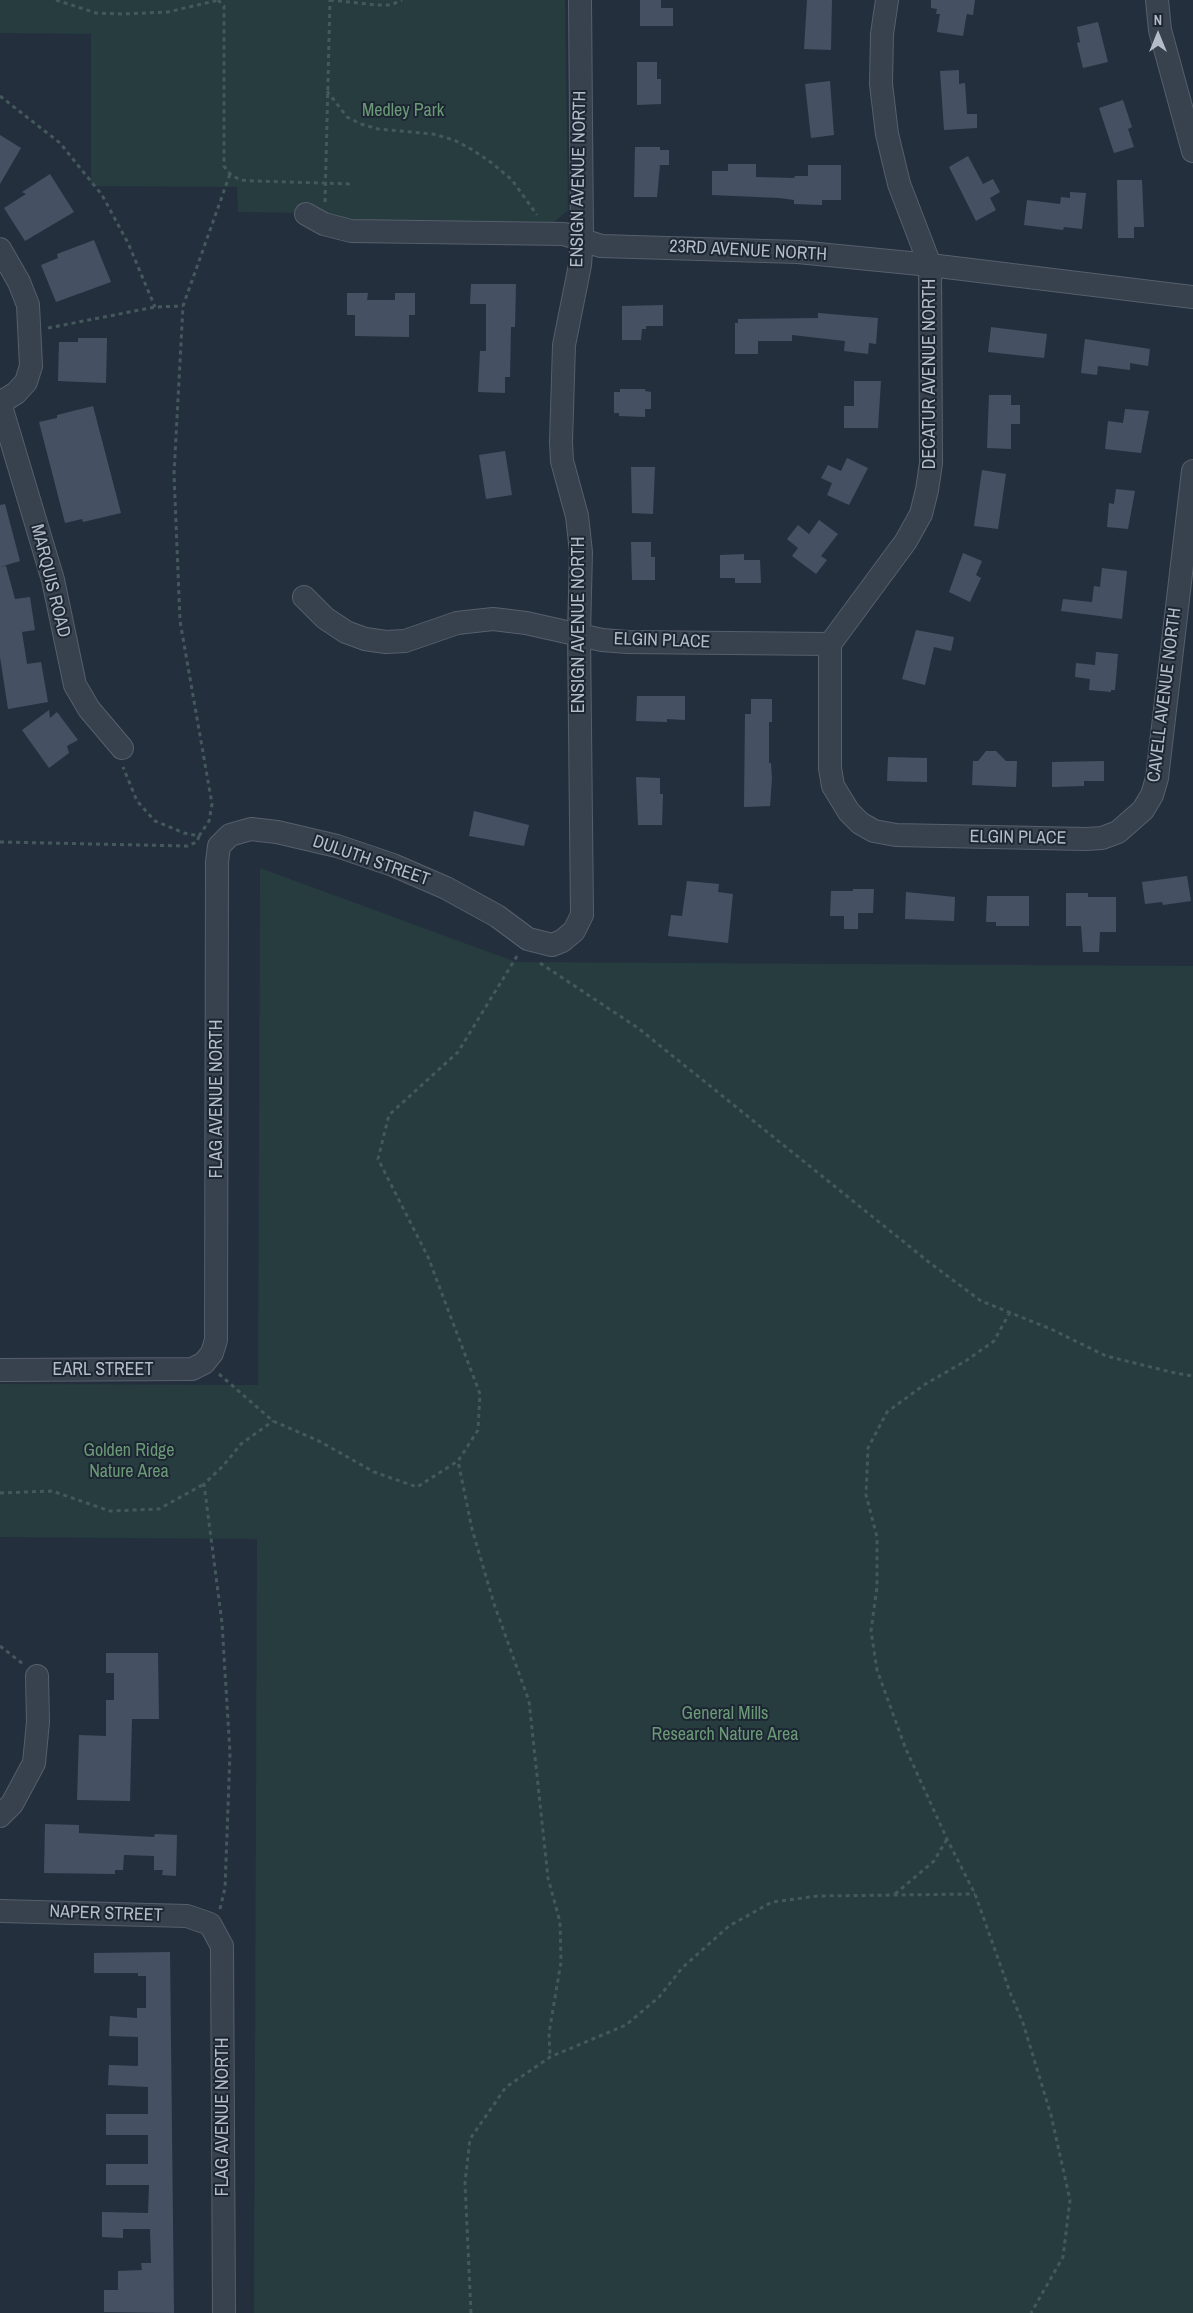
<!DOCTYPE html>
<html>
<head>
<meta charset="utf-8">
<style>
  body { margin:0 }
  #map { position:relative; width:1193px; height:2313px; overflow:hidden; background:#242f3e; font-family:"Archivo Narrow",sans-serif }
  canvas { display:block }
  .north { position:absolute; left:1133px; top:10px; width:50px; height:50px; -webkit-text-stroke:4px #1d2633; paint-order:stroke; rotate:0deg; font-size:14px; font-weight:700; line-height:20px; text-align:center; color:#b4bcc9 }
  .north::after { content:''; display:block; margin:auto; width:18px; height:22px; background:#b4bcc9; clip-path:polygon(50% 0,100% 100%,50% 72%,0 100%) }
</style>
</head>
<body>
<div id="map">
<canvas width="1193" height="2313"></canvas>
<div class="north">N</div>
</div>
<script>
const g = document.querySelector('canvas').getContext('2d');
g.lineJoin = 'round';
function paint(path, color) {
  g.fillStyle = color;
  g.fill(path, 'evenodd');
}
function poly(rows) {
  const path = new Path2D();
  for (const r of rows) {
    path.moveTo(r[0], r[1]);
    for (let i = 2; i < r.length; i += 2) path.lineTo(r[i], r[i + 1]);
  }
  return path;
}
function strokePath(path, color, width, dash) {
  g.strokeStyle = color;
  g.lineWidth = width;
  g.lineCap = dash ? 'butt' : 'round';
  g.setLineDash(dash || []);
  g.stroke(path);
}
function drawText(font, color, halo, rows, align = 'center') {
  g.font = font + ' "Archivo Narrow",sans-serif';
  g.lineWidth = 4;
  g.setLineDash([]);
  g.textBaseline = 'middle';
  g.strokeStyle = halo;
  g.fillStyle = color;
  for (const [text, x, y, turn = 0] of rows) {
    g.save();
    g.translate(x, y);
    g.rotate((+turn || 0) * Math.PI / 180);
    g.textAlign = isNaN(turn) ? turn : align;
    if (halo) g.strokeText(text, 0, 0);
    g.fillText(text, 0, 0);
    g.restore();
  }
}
paint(poly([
  [0,0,565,0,568,210,553,223,376,223,337,217,307,203,302,213,238,212,237,187,91,186,91,34,0,33],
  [260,868,516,962,1193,966,1193,2313,254,2313,257,1539,0,1537,0,1384,258,1385]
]), '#263c3f');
paint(poly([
  [640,0,661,0,661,8,673,8,673,26,640,26],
  [807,0,832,0,831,50,804,49],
  [931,0,975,0,973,15,967,14,966,18,963,36,937,32,940,14,936,14,937,9,931,8],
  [1098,22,1108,62,1083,68,1077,43,1080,42,1077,27],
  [637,62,657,62,657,79,661,79,661,104,637,105],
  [959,70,959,84,965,83,967,114,977,114,977,128,944,130,940,71],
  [830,81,834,135,811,138,805,84],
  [1123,100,1132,127,1128,129,1134,147,1114,153,1099,108],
  [0,135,21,148,0,184],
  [635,147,660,147,660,150,669,150,669,165,660,165,657,197,634,197],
  [968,156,983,184,993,179,1000,192,990,198,996,210,976,221,949,167],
  [728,164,756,164,756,177,794,178,795,176,808,176,808,165,841,165,841,200,822,200,822,205,794,204,794,200,779,198,712,195,712,171,728,171],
  [50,174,74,212,25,241,4,208,26,194,22,192],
  [1117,180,1142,180,1144,227,1134,227,1134,238,1118,238],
  [1070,192,1086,193,1082,229,1064,227,1063,230,1024,225,1027,200,1060,204,1061,197,1070,198],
  [94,240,111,282,56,302,41,265,58,258,57,254],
  [471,284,516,284,515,327,511,327,510,377,505,377,505,393,478,392,480,351,486,351,486,304,470,304],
  [347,293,368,293,367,300,395,300,395,293,415,293,415,315,409,315,409,337,355,336,355,315,347,315],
  [663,305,663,326,646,326,646,329,642,329,641,340,622,340,622,306],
  [818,313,878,318,876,344,869,343,868,354,844,351,845,341,792,335,792,341,758,341,758,354,735,354,735,323,738,323,738,319,818,318],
  [991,327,1047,334,1044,358,988,352],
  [78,338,107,338,106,383,58,381,59,342,78,342],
  [1085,339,1150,349,1148,366,1130,363,1130,370,1098,366,1097,375,1081,373],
  [854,381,881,381,878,428,844,428,844,406,854,406],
  [620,389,645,389,645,391,651,392,651,409,645,409,645,417,619,416,619,413,614,413,614,392,620,392],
  [989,395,1011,395,1011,405,1020,405,1020,424,1011,424,1011,449,987,448],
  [93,406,121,513,83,522,82,519,65,523,39,422,57,418,57,415],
  [1125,409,1149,411,1141,453,1105,449,1108,421,1123,423],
  [505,451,512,495,486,499,479,455],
  [847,458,868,468,849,505,827,495,832,483,821,478,828,465,841,471],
  [631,467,655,467,653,514,632,513],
  [982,470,1006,474,998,529,974,526],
  [1116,489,1135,491,1128,529,1107,527,1109,503,1114,504],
  [5,504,20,561,0,567,0,505],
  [819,520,838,534,821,556,827,560,816,574,792,556,798,548,787,539,798,525,809,534],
  [631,542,651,542,651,557,655,557,655,580,632,580],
  [963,553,982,561,976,575,981,578,970,602,949,592],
  [744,554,744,560,760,560,761,583,735,583,735,578,720,578,720,555],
  [6,566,15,599,30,597,35,630,22,632,27,664,41,662,48,702,8,709,0,657,0,567],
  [1102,568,1127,571,1122,619,1061,611,1063,599,1092,602,1094,586,1100,587],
  [916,630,954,637,951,651,934,647,925,685,902,679],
  [1096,652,1118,654,1115,690,1111,690,1111,692,1089,690,1090,679,1075,677,1076,663,1095,665],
  [637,696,685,696,685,720,667,719,667,722,636,721],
  [751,699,772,699,772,722,769,722,769,763,771,763,772,779,770,806,744,807,745,714,751,714],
  [49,710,50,718,57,712,78,740,67,746,69,753,49,768,22,730],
  [986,751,996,751,1006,761,1017,761,1016,787,972,785,973,761,978,761],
  [888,757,927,758,927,782,887,781],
  [1104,761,1104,781,1084,781,1084,786,1052,787,1052,762],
  [636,777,660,778,660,794,663,794,662,825,638,825],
  [474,811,529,825,524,846,469,836],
  [1187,876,1191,901,1163,905,1162,902,1145,904,1142,882],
  [687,881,719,884,718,892,733,894,728,943,668,936,671,915,682,916],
  [853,889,874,889,873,913,858,913,858,929,844,929,844,916,830,916,831,891,853,891],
  [906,892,955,897,954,921,905,919],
  [1066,893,1088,893,1088,897,1116,897,1116,932,1100,932,1099,952,1083,952,1081,926,1066,926],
  [987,896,1029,896,1029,926,996,926,996,922,986,922],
  [106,1653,158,1653,159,1719,132,1719,130,1801,77,1800,79,1735,106,1736,106,1700,114,1700,114,1673,106,1673],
  [45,1824,79,1825,79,1833,154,1837,155,1834,177,1835,176,1876,162,1875,163,1870,154,1870,154,1856,124,1855,123,1870,115,1870,115,1874,44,1873],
  [170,1952,174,2313,104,2312,104,2290,118,2290,118,2271,142,2270,141,2263,151,2263,150,2229,123,2229,123,2238,102,2237,102,2212,148,2213,149,2185,106,2185,106,2164,148,2164,148,2135,106,2135,106,2114,148,2114,148,2087,108,2085,109,2065,138,2066,138,2037,109,2036,110,2016,137,2018,137,2008,146,2008,146,1976,138,1976,138,1973,94,1973,94,1953]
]), '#455162');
const minor = poly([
  [887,0,882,34,881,84,887,134,899,184,930,265,931,463,927,490,921,514,906,541,830,644,830,768,833,786,849,812,860,823,874,831,896,835,1086,839,1102,838,1118,832,1143,810,1152,795,1157,778,1193,471],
  [1157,0,1160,30,1193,151],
  [306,214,324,224,351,231,564,234,601,246,798,252,930,265,1193,297],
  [0,249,19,282,28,305,31,366,26,382,16,393,0,403],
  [0,403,53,580,75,685,89,709,122,748],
  [304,597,325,618,346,632,365,639,386,642,405,641,457,623,493,619,526,623,602,640,628,642,830,644],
  [0,1370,192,1369,204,1363,212,1353,216,1340,217,862,219,846,230,835,251,829,277,832,337,846,393,865,446,888,497,916,528,939,552,945,562,941,574,931,582,915,579,634,581,552,577,516,562,461,561,442,564,345,580,265,582,239,580,0],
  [0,1816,12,1804,34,1763,38,1722,37,1676],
  [0,1911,187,1916,210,1924,222,1946,224,2313]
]);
strokePath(minor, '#565f6c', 24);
strokePath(poly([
  [56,0,96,13,122,14,168,12,219,0],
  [218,0,224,6,224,166,230,174,240,180,255,181,352,184],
  [330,0,377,5,391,5,402,0],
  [327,91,347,117,361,124,378,129,433,134,454,140,471,149,492,163,512,180,537,215],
  [0,96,60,143,102,195,128,243,155,307],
  [325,202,330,0],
  [48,328,155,307,183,306],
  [199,836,209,821,212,804,180,621,174,474,183,306,230,174],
  [0,842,187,846,197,842,199,836,184,833,155,821,137,801,123,767],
  [517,956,458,1052,389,1115,378,1159,428,1257,480,1394,478,1430,458,1461,472,1529,494,1604,529,1701,548,1878,560,1922,561,1962,549,2033,550,2057],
  [540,963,638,1028,930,1263,981,1301,1051,1329,1106,1356,1175,1373,1193,1376],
  [1010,1312,994,1341,967,1360,924,1385,887,1412,868,1448,866,1495,877,1537,877,1587,871,1631,877,1670,905,1747,947,1839,975,1894,1011,1995,1023,2023,1051,2115,1070,2200,1063,2257,1031,2313],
  [219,1374,273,1421,319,1441,374,1472,417,1487,458,1461],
  [0,1493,52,1491,110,1511,159,1509,204,1484],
  [0,1646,23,1664],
  [895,1894,934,1861,947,1839],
  [220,1909,225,1888,230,1753,222,1623,204,1484,223,1466,241,1444,273,1421],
  [471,2313,465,2183,470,2139,506,2087,550,2057,626,2025,659,1997,682,1968,729,1926,772,1902,818,1896,975,1894]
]), '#44595c', 3, [4, 4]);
strokePath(minor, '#38414e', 22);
drawText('18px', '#6b9a76', '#1d2633', [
  ["Medley Park",403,111],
  ["Golden Ridge",129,1451],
  ["Nature Area",129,1472],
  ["General Mills",725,1714],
  ["Research Nature Area",725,1735]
]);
drawText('18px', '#b4bcc9', '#1d2633', [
  ["ENSIGN AVENUE NORTH",579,179,-89],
  ["23RD AVENUE NORTH",748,251,3],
  ["DECATUR AVENUE NORTH",930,374,-90],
  ["MARQUIS ROAD",50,581,76],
  ["ENSIGN AVENUE NORTH",579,625,-90],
  ["ELGIN PLACE",662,641,2],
  ["CAVELL AVENUE NORTH",1165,695,-83],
  ["ELGIN PLACE",1018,838,1],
  ["DULUTH STREET",371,861,19],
  ["FLAG AVENUE NORTH",217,1099,-90],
  ["EARL STREET",103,1370],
  ["NAPER STREET",106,1914,2],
  ["FLAG AVENUE NORTH",223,2117,-90]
]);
</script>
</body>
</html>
